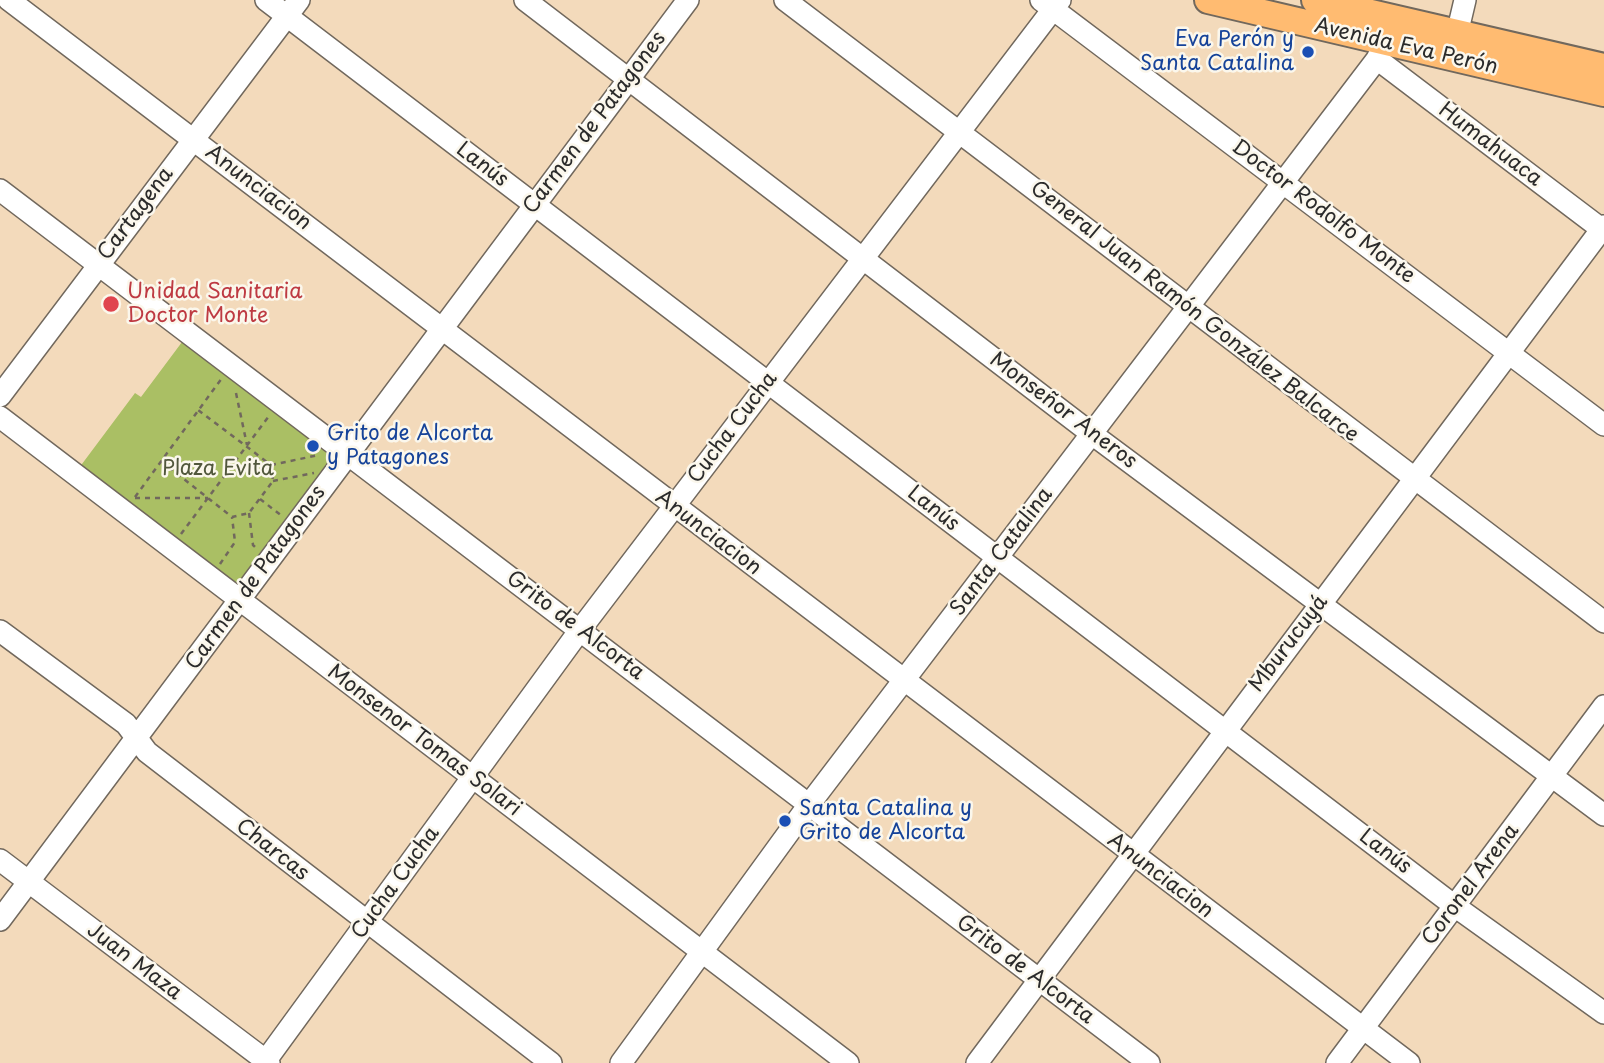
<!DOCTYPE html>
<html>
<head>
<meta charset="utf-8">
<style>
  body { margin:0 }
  canvas { display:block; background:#f3dabb }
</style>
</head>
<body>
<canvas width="1604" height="1063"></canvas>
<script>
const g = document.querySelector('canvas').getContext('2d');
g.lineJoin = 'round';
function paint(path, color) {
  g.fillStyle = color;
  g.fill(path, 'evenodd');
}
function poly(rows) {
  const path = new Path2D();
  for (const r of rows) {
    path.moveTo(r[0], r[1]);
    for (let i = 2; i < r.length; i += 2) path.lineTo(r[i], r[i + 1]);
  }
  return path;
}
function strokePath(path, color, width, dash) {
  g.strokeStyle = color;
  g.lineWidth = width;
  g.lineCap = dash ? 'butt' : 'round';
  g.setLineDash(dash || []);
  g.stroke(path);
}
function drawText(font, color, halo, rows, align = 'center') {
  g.font = font + ' "Playpen Sans",sans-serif';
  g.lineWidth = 5;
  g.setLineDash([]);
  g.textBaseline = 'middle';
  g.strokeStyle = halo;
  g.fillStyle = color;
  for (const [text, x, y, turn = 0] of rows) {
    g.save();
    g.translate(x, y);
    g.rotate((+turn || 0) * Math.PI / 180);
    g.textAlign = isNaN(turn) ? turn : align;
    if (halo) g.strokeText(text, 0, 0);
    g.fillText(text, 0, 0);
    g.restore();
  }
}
paint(poly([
  [188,334,348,453,239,600,76,472,135,393,141,397]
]), '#aabf64');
const minor = poly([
  [9,0,1409,1063],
  [266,0,1456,907,1604,1013],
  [525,0,1092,434,1604,815],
  [785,0,1604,622],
  [1041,0,1604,425],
  [1457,34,1465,0],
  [1377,59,1604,231],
  [0,190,1149,1063],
  [0,396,299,0],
  [0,417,848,1063],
  [0,631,126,724,147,752,551,1063],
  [0,860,269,1063],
  [0,920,688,0],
  [264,1063,580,630,1060,0],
  [621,1063,808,806,1377,59,1385,43],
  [977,1063,1604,226],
  [1337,1063,1604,706]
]);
const major = poly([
  [1208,0,1604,93],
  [1315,0,1604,67]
]);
strokePath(minor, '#71685d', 24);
strokePath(major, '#71685d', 30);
strokePath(poly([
  [236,393,247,445],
  [161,461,232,517,249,513,273,481,271,465,198,410],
  [271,465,319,455],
  [273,481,314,473],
  [135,497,222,378],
  [135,498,208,498],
  [260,499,282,516],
  [249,513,253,545,257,549],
  [181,534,269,416],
  [220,564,235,542,232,517]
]), '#71685d', 2.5, [5, 5]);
strokePath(minor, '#fff', 21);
strokePath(major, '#ffbb71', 26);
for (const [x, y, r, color] of [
  [1308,52,7,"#1a4fb4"],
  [111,304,9,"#e0444e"],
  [313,446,7,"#1a4fb4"],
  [785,821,7,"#1a4fb4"]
]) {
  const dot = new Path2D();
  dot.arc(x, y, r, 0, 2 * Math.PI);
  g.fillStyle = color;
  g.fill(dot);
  strokePath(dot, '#fbf7ec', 2.5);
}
drawText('21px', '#164399', '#fbf7ec', [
  ["Eva Perón y",1294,40,"right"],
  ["Santa Catalina",1294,64,"right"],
  ["Grito de Alcorta",327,434],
  ["y Patagones",327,458],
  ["Santa Catalina y",799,809],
  ["Grito de Alcorta",799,833]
], 'left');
drawText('21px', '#2b2b2b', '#fbf7ec', [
  ["Avenida Eva Perón",1406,47,13],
  ["Carmen de Patagones",595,123,-53],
  ["Humahuaca",1490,145,37],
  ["Lanús",482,165,37],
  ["Anunciacion",258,188,37],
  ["Doctor Rodolfo Monte",1323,212,37],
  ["Cartagena",136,214,-53],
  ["General Juan Ramón González Balcarce",1194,312,38],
  ["Monseñor Aneros",1063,411,37],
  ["Cucha Cucha",733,428,-53],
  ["Lanús",933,509,38],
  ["Anunciacion",708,533,37],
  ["Santa Catalina",1002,552,-53],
  ["Carmen de Patagones",256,578,-54],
  ["Grito de Alcorta",575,626,37],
  ["Mburucuyá",1289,644,-53],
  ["Monsenor Tomas Solari",424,741,37],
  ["Charcas",272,850,38],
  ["Lanús",1385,852,37],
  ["Anunciacion",1160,876,37],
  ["Cucha Cucha",396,883,-54],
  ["Coronel Arena",1471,885,-53],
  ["Juan Maza",134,962,37],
  ["Grito de Alcorta",1025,970,37]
]);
drawText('21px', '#be3a42', '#fbf7ec', [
  ["Unidad Sanitaria",127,292],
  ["Doctor Monte",127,316]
], 'left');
drawText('21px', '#51573c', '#fbf7ec', [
  ["Plaza Evita",218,469]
]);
</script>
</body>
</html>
